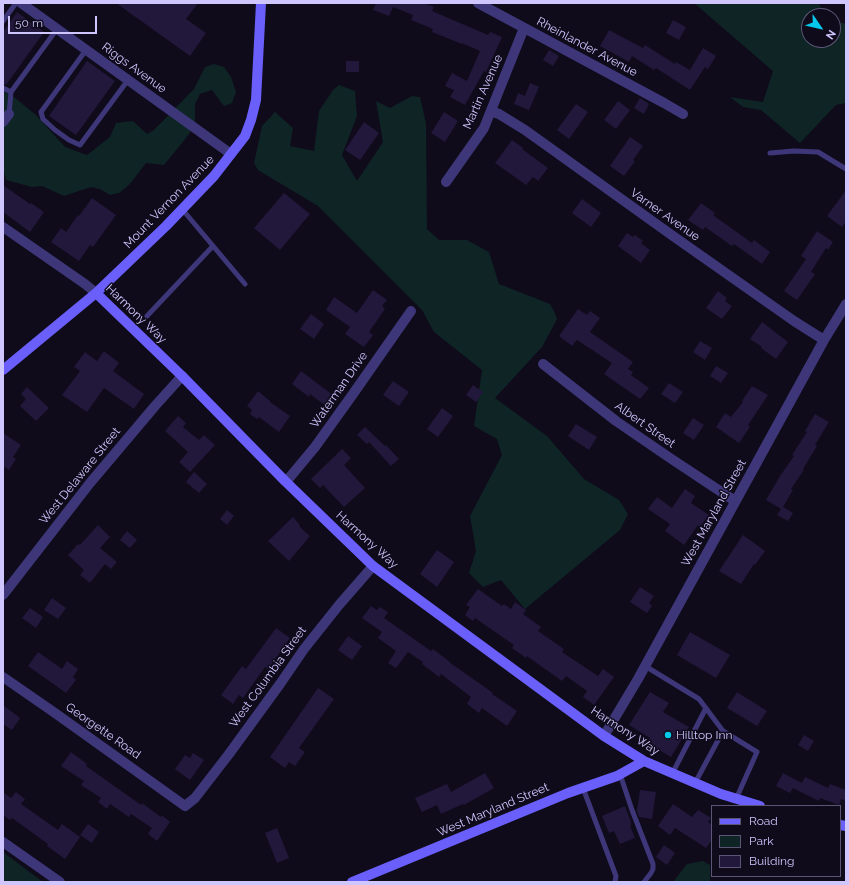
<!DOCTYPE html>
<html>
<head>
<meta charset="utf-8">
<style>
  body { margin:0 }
  #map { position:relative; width:849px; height:885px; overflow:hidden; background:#0f0b1b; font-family:Raleway,sans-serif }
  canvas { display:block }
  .frame { position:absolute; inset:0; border:4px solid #cfc6fe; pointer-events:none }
  .legend { position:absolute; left:711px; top:805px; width:130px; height:72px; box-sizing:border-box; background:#0f0b1b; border:1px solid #5c5676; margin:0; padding:5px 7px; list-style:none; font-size:12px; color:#cfc6fe }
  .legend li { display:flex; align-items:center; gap:8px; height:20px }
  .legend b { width:20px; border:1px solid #5c5676 }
  .north { position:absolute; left:801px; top:8px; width:40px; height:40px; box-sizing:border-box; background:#0f0b1b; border:1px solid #5c5676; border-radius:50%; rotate:124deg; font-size:11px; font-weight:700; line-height:16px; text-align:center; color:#cfc6fe }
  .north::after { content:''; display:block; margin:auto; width:14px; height:18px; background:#05c8eb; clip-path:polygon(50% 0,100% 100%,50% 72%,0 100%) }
  .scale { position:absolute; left:8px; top:16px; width:89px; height:18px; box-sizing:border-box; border:2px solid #cfc6fe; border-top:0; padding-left:5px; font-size:12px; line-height:14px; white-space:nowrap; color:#cfc6fe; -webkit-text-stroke:3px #0f0b1b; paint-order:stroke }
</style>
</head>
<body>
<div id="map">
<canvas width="849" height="885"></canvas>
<div class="frame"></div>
<ul class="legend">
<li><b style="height:5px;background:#6b5ffc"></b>Road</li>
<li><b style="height:11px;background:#0e2425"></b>Park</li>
<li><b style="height:11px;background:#21183b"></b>Building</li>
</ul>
<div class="north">N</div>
<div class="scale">50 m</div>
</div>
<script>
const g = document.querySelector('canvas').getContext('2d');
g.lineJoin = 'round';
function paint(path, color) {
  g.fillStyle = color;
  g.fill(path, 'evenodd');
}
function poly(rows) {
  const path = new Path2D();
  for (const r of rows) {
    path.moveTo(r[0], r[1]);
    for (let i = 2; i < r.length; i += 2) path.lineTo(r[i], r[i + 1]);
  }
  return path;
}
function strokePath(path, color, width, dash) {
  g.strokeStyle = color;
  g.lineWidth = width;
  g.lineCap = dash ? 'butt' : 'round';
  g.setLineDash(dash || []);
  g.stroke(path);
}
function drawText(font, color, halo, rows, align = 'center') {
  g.font = font + ' Raleway,sans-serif';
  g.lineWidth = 3;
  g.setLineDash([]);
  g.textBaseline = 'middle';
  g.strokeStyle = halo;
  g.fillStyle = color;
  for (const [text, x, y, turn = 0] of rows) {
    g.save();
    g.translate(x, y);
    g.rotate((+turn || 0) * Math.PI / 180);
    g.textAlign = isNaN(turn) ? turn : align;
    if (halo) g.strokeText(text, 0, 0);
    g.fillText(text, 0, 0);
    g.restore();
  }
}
paint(poly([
  [694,3,818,3,827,16,809,16,809,40,833,40,833,20,846,24,846,103,836,105,800,143,761,110,743,107,730,97,763,102,773,71],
  [214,64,224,67,231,77,236,92,232,103,224,106,212,90,200,94,195,104,195,126,182,143,164,165,146,163,130,184,119,193,110,195,100,189,91,187,64,196,42,186,32,187,6,180,3,168,3,91,14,97,36,115,65,147,87,155,110,137,116,123,133,121,147,134,154,130,194,89,205,67],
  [339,85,355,91,357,116,342,155,357,181,383,142,376,101,390,108,412,96,420,97,426,124,427,229,439,240,467,240,489,252,499,284,550,304,554,311,557,319,542,347,495,398,547,436,584,479,619,500,628,514,620,530,525,609,501,580,483,587,469,573,476,551,470,516,502,455,497,439,474,426,482,370,434,332,422,310,318,206,258,170,254,163,262,126,275,112,293,128,290,146,314,151,319,111,333,90],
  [3,852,43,882,3,882],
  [703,861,710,865,710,882,673,882,687,864]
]), '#0e2425');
paint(poly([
  [116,3,198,3,186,19,206,33,190,56],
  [376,3,423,3,434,7,432,11,488,35,490,32,502,37,486,72,484,71,465,105,450,97,454,90,445,86,452,73,467,81,480,51,462,43,462,44,432,32,433,29,411,20,413,15,393,7,389,16,373,10],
  [17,12,44,32,6,85,3,84,3,32],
  [673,20,686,27,679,40,666,33],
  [609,30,643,48,645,45,675,64,676,62,690,70,703,48,716,56,708,69,705,67,690,90,656,68,654,70,632,56,629,62,600,46],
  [549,50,559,56,553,66,543,60],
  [87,61,115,81,76,135,49,116],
  [346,61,359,61,359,72,346,72],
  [530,83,539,87,529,110,514,104,518,93,525,96],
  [640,98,649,104,644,114,634,108],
  [618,101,630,110,616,129,604,120],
  [576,104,588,112,569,139,557,130],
  [444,112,458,121,445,142,431,133],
  [364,122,379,133,360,160,345,150],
  [630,137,643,146,633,160,635,161,624,176,610,166],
  [512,140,523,148,522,149,548,168,538,181,533,177,526,185,495,163],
  [3,185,30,204,31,203,44,212,30,232,3,212],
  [846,190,846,221,842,227,827,216],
  [284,193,310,214,280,250,254,228],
  [92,198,116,215,93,247,90,245,79,261,51,242,61,228,66,232,78,215,79,216],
  [582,199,601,213,591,227,572,213],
  [701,203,715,213,713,215,752,243,754,240,770,252,762,264,734,244,732,246,705,227,703,230,688,220],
  [817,231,833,242,828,250,826,248,811,272,815,274,797,300,784,291,806,259,801,256],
  [627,233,633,237,635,235,643,241,641,243,650,250,641,263,618,246],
  [373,290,387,300,382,306,385,309,369,332,373,335,364,347,345,334,350,327,326,310,334,297,357,313],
  [718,291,727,298,725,301,732,306,722,319,706,308],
  [578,309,587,315,590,311,600,318,590,332,633,362,628,369,633,372,631,375,649,388,640,399,604,374,612,363,577,340,572,346,559,336],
  [311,314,324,324,314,339,300,329],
  [762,322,788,342,776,359,761,348,762,347,750,339],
  [700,341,712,348,705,360,693,352],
  [104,351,119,363,113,371,144,394,134,409,104,388,87,412,62,395,80,371,74,367,85,352,97,361],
  [716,366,728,373,721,383,710,376],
  [301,371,338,399,330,409,310,394,309,397,292,384],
  [393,381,409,392,399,406,383,395],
  [669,383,683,392,675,403,661,394],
  [473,385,483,392,476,402,466,395],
  [752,386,768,395,748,425,750,427,739,443,716,427,725,413,731,417,743,402,742,401],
  [27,387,49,408,36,421,20,406,26,399,21,394],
  [258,391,270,401,270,402,290,416,279,432,259,417,257,419,250,414,252,410,247,406],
  [442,408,453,416,438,437,427,429],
  [815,414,829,422,815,445,817,446,803,469,804,470,791,489,793,490,783,507,793,513,788,521,777,515,781,509,766,500,780,476,794,456,792,455,807,432,805,431],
  [178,416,186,423,183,427,199,440,204,435,215,445,190,472,179,462,188,452,165,431],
  [693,418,704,425,694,440,683,433],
  [576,424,597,437,589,450,568,436],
  [365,427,385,446,386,445,399,459,391,466,369,442,367,444,357,435],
  [3,433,21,445,13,457,16,459,9,470,5,467,3,471],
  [342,449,351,458,344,465,365,488,344,507,323,485,320,488,311,479],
  [194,472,207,484,199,493,186,482],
  [685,489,695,496,691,503,709,515,700,527,698,525,684,545,665,531,670,524,648,509,657,497,672,508],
  [227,510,234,516,227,525,220,519],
  [293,517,300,525,299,526,310,536,289,561,268,541],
  [98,525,110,537,100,548,117,562,111,569,105,564,90,583,80,575,84,570,68,555,78,544,80,545],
  [127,531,137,540,130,548,120,540],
  [743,535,765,551,755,565,754,564,741,584,719,571],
  [437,550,454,562,437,587,420,574],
  [640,587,654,596,649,603,652,606,647,613,630,602],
  [478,589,502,606,504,604,511,609,515,602,526,610,523,614,541,627,538,631,564,649,562,652,598,676,603,669,614,677,594,705,583,697,587,691,566,676,562,681,527,656,526,658,512,648,514,645,475,618,473,621,465,615,470,607,466,605],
  [52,598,66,608,58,619,44,610],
  [371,606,377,610,380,607,388,612,384,618,431,651,433,649,450,662,449,662,493,693,492,694,517,711,507,726,482,708,479,713,467,704,471,697,441,674,439,677,422,664,423,662,408,652,396,668,388,663,396,651,378,638,382,632,362,618],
  [30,608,43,617,36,628,22,618],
  [276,628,290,638,268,669,265,667,243,698,239,695,233,704,221,695,242,666,246,669],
  [690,632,730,655,716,678,677,655],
  [348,636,362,646,352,660,338,650],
  [38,652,62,669,67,661,78,669,73,677,76,680,66,693,28,666],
  [318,688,334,699,299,748,305,752,295,766,289,762,285,768,270,757],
  [650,692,669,703,663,712,689,727,671,757,647,743,650,738,629,725],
  [737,692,767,711,757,726,727,708],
  [3,705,20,718,12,730,3,724],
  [804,735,814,741,808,751,798,745],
  [71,752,87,764,86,766,141,805,142,803,161,817,162,815,170,822,157,841,148,834,152,828,131,814,129,817,110,804,107,809,98,802,101,798,81,785,84,781,61,766],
  [193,753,204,760,190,780,175,769,185,755,190,758],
  [485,773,494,788,464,805,463,804,441,814,437,805,422,812,415,798,447,784,451,792],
  [783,773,802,783,805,777,828,788,830,784,846,790,846,801,841,799,839,805,820,798,819,801,793,788,790,793,776,786],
  [640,790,656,792,652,819,639,817,637,811],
  [3,792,11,798,16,792,25,799,21,804,58,830,62,824,80,837,65,859,47,846,48,844,12,818,10,820,3,815],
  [673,804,692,817,698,810,711,818,708,822,712,825,712,840,706,848,675,828,670,835,658,826],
  [625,806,631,822,631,826,630,826,635,838,620,844,614,831,609,833,602,816],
  [88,824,99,832,92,843,80,835],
  [277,828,289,858,277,863,265,833],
  [664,845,675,853,667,865,656,857]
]), '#21183b');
strokePath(poly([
  [3,21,16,3],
  [86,50,41,112,43,119,55,130,69,140,80,145,128,80],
  [3,88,11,92,57,29],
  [9,114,11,92],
  [770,153,794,151,818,152,846,169],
  [182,209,245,284],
  [147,316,213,246],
  [645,666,699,699,723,731],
  [620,774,632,810,653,864,653,869,651,873,644,882],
  [672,774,706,708],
  [695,783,723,731,757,752,736,799],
  [583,788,616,876,615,882]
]), '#3d3779', 5);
strokePath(poly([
  [21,3,231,154],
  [478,3,664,103,683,114],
  [491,111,499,114,525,130,673,236,794,321,824,340],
  [3,122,9,114],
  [446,182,484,128,524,28],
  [3,227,85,284,96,293],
  [543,364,616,421,670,458,735,501],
  [285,481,290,477,315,447,353,394,411,311],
  [3,595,90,483,155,406,182,376],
  [3,677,55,713,185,806,195,798,229,754,280,684,304,649,339,605,373,566],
  [604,736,638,679,824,340,846,304],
  [3,842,60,882]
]), '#3d3779', 10);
strokePath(poly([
  [96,293,182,376,285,481,373,566,604,736,644,761,721,794,760,806],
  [3,370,96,293,166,226,214,176,245,136,251,120,256,100,261,3],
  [840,825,846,826],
  [352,882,568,793,617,776,644,761]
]), '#6b5ffc', 10);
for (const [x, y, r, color] of [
  [668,735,4,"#05c8eb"]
]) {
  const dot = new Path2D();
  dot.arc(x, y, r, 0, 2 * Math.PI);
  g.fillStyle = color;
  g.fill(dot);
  strokePath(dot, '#0f0b1b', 1.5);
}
drawText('12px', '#cfc6fe', '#0f0b1b', [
  ["Rheinlander Avenue",587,47,28],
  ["Riggs Avenue",134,68,36],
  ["Martin Avenue",483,92,-66],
  ["Mount Vernon Avenue",169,202,-46],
  ["Varner Avenue",665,215,35],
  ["Harmony Way",136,314,44],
  ["Waterman Drive",339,390,-55],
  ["Albert Street",645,425,35],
  ["West Delaware Street",80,476,-51],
  ["West Maryland Street",714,513,-61],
  ["Harmony Way",367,540,42],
  ["West Columbia Street",268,677,-54],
  ["Georgette Road",103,731,35],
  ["Harmony Way",625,731,33],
  ["West Maryland Street",493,810,-23]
]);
drawText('12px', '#cfc6fe', '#0f0b1b', [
  ["Hilltop Inn",676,735]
], 'left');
</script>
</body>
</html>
